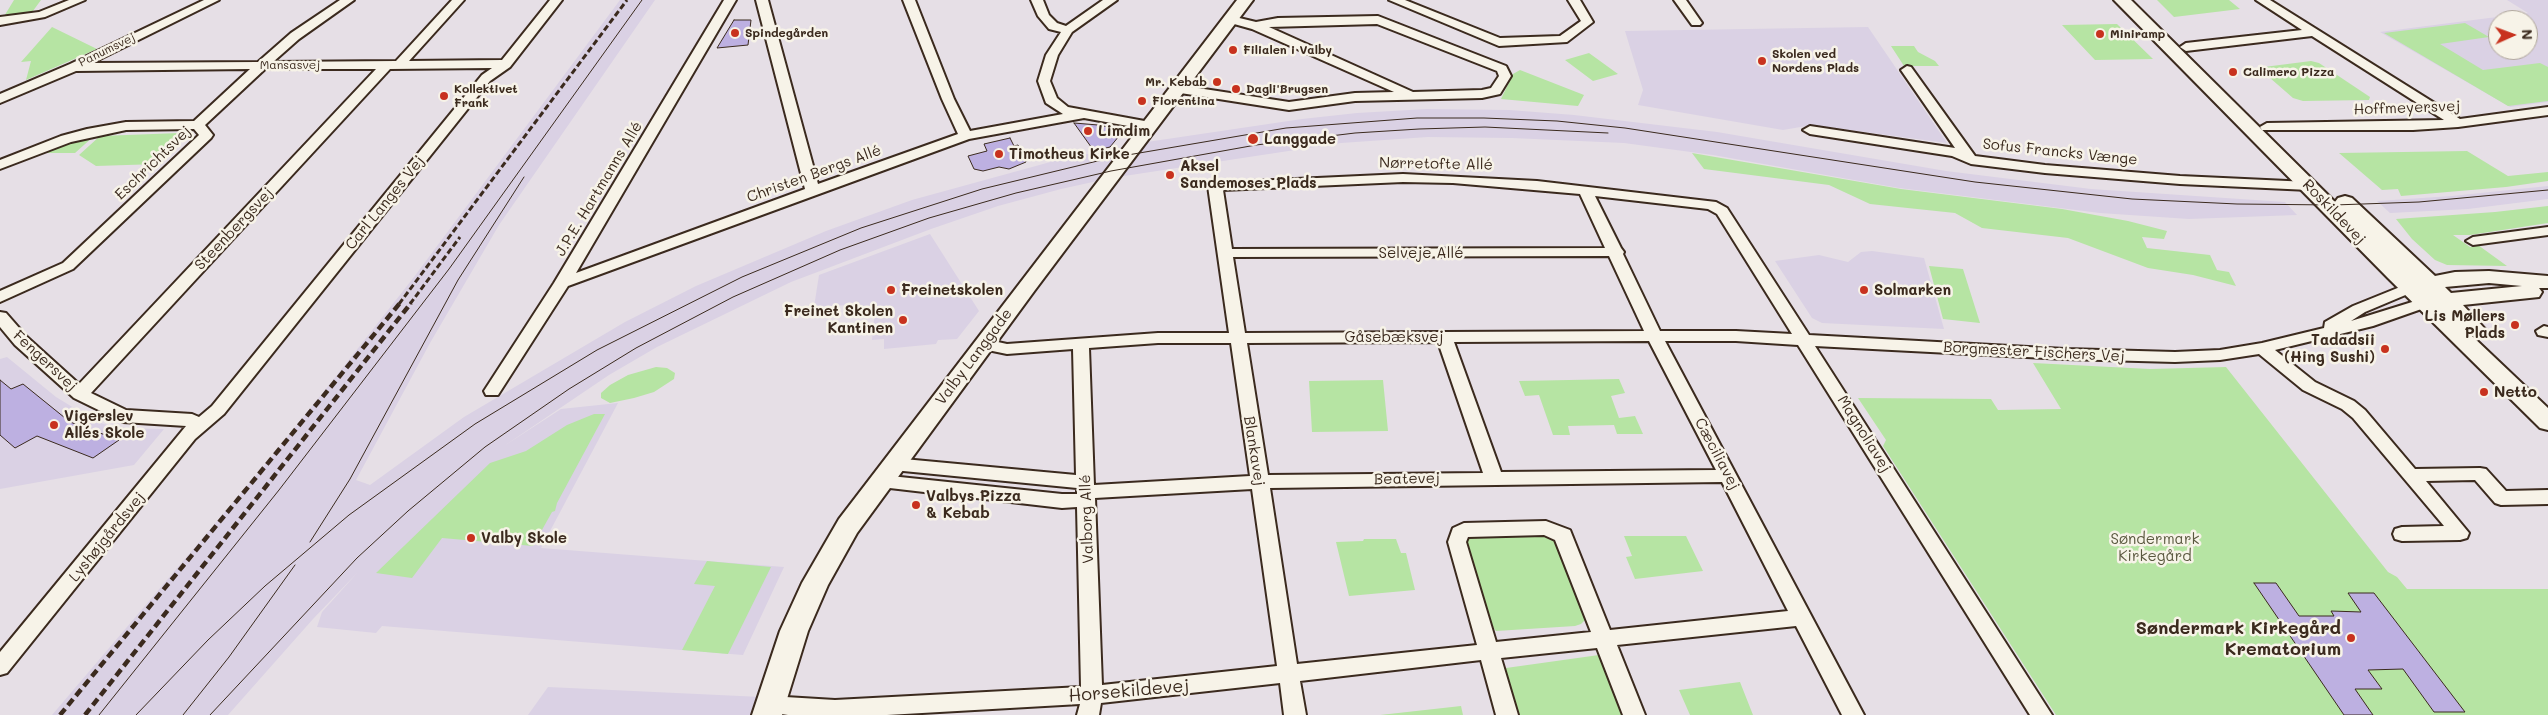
<!DOCTYPE html>
<html>
<head>
<meta charset="utf-8">
<style>
  body { margin:0 }
  #map { position:relative; width:2548px; height:715px; overflow:hidden; background:#e6dfe6; font-family:Mali,sans-serif }
  canvas { display:block }
  .north { position:absolute; left:2488px; top:10px; width:50px; height:50px; box-sizing:border-box; background:#f7f3e8; border:1px solid #aca397; border-radius:50%; rotate:88deg; font-size:14px; font-weight:700; line-height:20px; text-align:center; color:#3b2a1e }
  .north::after { content:''; display:block; margin:auto; width:18px; height:22px; background:#c8321e; clip-path:polygon(50% 0,100% 100%,50% 72%,0 100%) }
</style>
</head>
<body>
<div id="map">
<canvas width="2548" height="715"></canvas>
<div class="north">N</div>
</div>
<script>
const g = document.querySelector('canvas').getContext('2d');
g.lineJoin = 'round';
function paint(path, color) {
  g.fillStyle = color;
  g.fill(path, 'evenodd');
}
function poly(rows) {
  const path = new Path2D();
  for (const r of rows) {
    path.moveTo(r[0], r[1]);
    for (let i = 2; i < r.length; i += 2) path.lineTo(r[i], r[i + 1]);
  }
  return path;
}
function strokePath(path, color, width, dash) {
  g.strokeStyle = color;
  g.lineWidth = width;
  g.lineCap = dash ? 'butt' : 'round';
  g.setLineDash(dash || []);
  g.stroke(path);
}
function drawText(font, color, halo, rows, align = 'center') {
  g.font = font + ' Mali,sans-serif';
  g.lineWidth = 5;
  g.setLineDash([]);
  g.textBaseline = 'middle';
  g.strokeStyle = halo;
  g.fillStyle = color;
  for (const [text, x, y, turn = 0] of rows) {
    g.save();
    g.translate(x, y);
    g.rotate((+turn || 0) * Math.PI / 180);
    g.textAlign = isNaN(turn) ? turn : align;
    if (halo) g.strokeText(text, 0, 0);
    g.fillText(text, 0, 0);
    g.restore();
  }
}
paint(poly([
  [620,0,655,0,499,225,430,343,356,480,370,485,464,417,625,322,696,286,826,231,912,200,1054,161,1147,142,1302,119,1357,113,1427,109,1509,110,1574,115,1717,132,1946,171,2091,189,2285,202,2297,215,2189,219,2100,213,1899,188,1713,155,1624,143,1512,138,1428,137,1341,143,1111,178,1061,189,998,206,931,229,791,282,657,347,609,375,504,446,561,409,618,403,541,548,784,567,743,655,382,626,376,633,317,627,322,612,358,572,313,619,228,715,52,715,264,466,333,380,414,277],
  [2507,0,2548,0,2548,102,2510,107,2380,32,2528,13],
  [2498,20,2528,20,2528,50,2498,50],
  [1868,27,1947,143,1812,125,1783,130,1638,105,1643,90,1625,31],
  [2548,186,2548,199,2468,209,2390,213,2377,201,2452,196],
  [930,234,979,311,957,339,938,340,936,344,884,349,884,339,872,340,875,310,868,311,868,309,858,307,849,308,848,305,814,307,819,275],
  [1872,251,1924,258,1944,329,1822,323,1812,318,1775,261,1819,255,1848,262,1861,252],
  [7,357,56,397,97,422,118,428,164,429,134,465,0,489,0,359],
  [548,687,804,699,864,699,858,715,528,715]
]), '#dad1e4');
paint(poly([
  [14,0,41,0,30,15,3,18],
  [2157,0,2229,0,2240,9,2174,17],
  [2465,23,2489,37,2440,44,2483,70,2540,63,2548,67,2548,101,2508,106,2384,33],
  [2117,24,2153,59,2095,60,2062,25],
  [52,27,97,49,26,80,31,61,21,62],
  [1891,46,1914,46,1918,52,1935,61,1939,66,1904,66],
  [1589,53,1618,74,1593,81,1565,60],
  [2311,61,2319,63,2370,97,2369,100,2303,101,2293,98,2262,71,2264,67],
  [1520,70,1584,95,1578,106,1501,99,1513,74],
  [180,133,182,140,158,164,96,166,79,155,100,136],
  [94,136,75,153,43,153,62,145],
  [2467,151,2508,176,2548,172,2548,181,2506,187,2401,196,2398,189,2382,190,2339,153],
  [1692,153,1901,189,2062,209,2128,221,2167,231,2164,239,2142,237,2147,248,2210,255,2217,270,2229,272,2236,286,2193,275,2148,268,2068,238,1982,228,1955,213,1870,204,1829,185,1704,169],
  [2548,206,2548,223,2470,235,2453,235,2470,247,2478,245,2507,266,2447,265,2435,260,2412,239,2396,219,2495,212],
  [1929,266,1963,269,1980,323,1943,319],
  [2033,363,2150,369,2226,367,2388,572,2397,577,2407,589,2548,589,2548,715,2056,715,1883,446,1886,440,1858,398,1991,399,1998,410,2061,409],
  [656,367,667,368,675,373,674,379,654,392,634,398,610,403,601,398,601,393,610,385,628,375],
  [1619,379,1625,393,1611,396,1619,418,1635,416,1643,434,1617,434,1614,425,1568,426,1570,435,1553,435,1539,395,1525,396,1519,381],
  [1383,380,1388,431,1312,432,1309,381],
  [594,414,605,414,557,503,555,511,552,512,533,546,442,538,412,578,376,573,490,463,526,451,567,425],
  [1541,534,1551,537,1557,543,1585,614,1585,620,1581,624,1575,626,1496,631,1490,623,1465,543,1467,537,1475,535],
  [1624,536,1686,536,1703,571,1635,579,1626,557,1632,556],
  [1364,539,1396,539,1401,553,1406,553,1415,590,1349,596,1336,542,1363,541],
  [707,561,771,567,728,654,682,650,715,586,694,584],
  [1599,655,1602,657,1625,715,1517,715,1504,673,1506,668],
  [1740,682,1753,715,1690,715,1679,690],
  [1461,706,1463,715,1380,715]
]), '#b6e4a3');
const building = poly([
  [734,20,751,20,748,45,717,48,734,20],
  [1074,123,1098,125,1124,130,1110,147,1094,151,1074,123],
  [1010,138,1014,146,1018,145,1026,162,1009,169,999,167,983,171,974,169,968,156,987,151,984,144,1010,138],
  [0,380,11,389,23,384,70,422,119,440,93,458,37,436,15,448,0,435,0,380],
  [2254,583,2276,583,2299,616,2334,616,2331,611,2361,612,2348,593,2374,593,2465,712,2434,712,2403,669,2368,670,2382,689,2355,689,2373,715,2344,715,2254,583]
]);
paint(building, '#bdb0e1');
strokePath(building, '#3b2a1e', 1);
const street = poly([
  [69,0,85,0,45,17,0,25,0,17,39,12,69,0],
  [204,0,219,0,92,63,258,62,291,33,340,0,354,0,299,39,273,62,396,61,452,0,464,0,409,61,502,60,550,0,562,0,510,67,490,81,224,414,195,439,7,673,0,675,0,652,186,426,123,422,74,398,15,345,0,327,0,312,6,313,27,337,79,384,376,69,265,69,205,125,213,135,211,138,73,269,0,302,0,291,63,263,199,135,194,129,126,130,71,142,0,169,0,160,61,136,87,129,126,122,194,121,250,69,76,71,0,103,0,94,70,64,204,0],
  [492,68,482,75,212,406,199,417,192,414,126,410,91,393,390,69,492,68],
  [724,0,736,0,576,273,805,189,756,0,768,0,818,184,958,134,942,99,903,0,915,0,954,99,970,131,1063,114,1046,103,1038,81,1046,55,1061,32,1049,29,1038,16,1031,0,1043,0,1049,15,1057,23,1066,26,1103,0,1117,0,1072,32,1058,55,1050,81,1057,98,1068,107,1150,122,1157,126,1150,130,1084,118,969,139,568,286,498,395,486,395,484,391,554,283,724,0],
  [1389,0,1405,0,1500,38,1560,36,1581,21,1568,0,1580,0,1593,22,1567,42,1499,46,1389,0],
  [1674,0,1686,0,1702,23,1700,25,1692,25,1674,0],
  [2256,0,2270,0,2460,119,2548,107,2548,115,2458,127,2413,130,2262,130,2260,127,2267,123,2444,120,2312,36,2186,51,2180,47,2186,43,2302,30,2256,0],
  [1231,16,1256,22,1278,18,1378,16,1506,66,1511,76,1500,94,1482,98,1355,101,1289,110,1174,92,1172,89,1178,85,1289,102,1355,93,1394,92,1252,29,1227,22,1227,18,1231,16],
  [1377,24,1497,71,1499,76,1491,88,1482,90,1413,92,1269,27,1377,24],
  [1907,66,1911,67,1975,156,2045,165,2180,176,2309,182,2316,186,2309,190,2180,184,2045,173,1971,164,1952,156,1810,134,1803,130,1810,126,1955,148,1901,70,1907,66],
  [1403,174,1537,181,1716,202,1727,208,1809,335,2065,349,2175,352,2220,350,2262,343,2324,328,2325,322,2353,306,2405,285,2415,285,2418,288,2415,291,2365,312,2351,321,2425,298,2430,300,2433,303,2430,306,2373,326,2275,350,2315,382,2354,401,2365,410,2415,469,2480,468,2486,469,2506,491,2548,490,2548,504,2501,505,2495,503,2475,480,2426,481,2469,533,2467,538,2460,540,2402,541,2395,539,2393,534,2395,529,2402,527,2444,526,2353,418,2342,409,2303,390,2259,354,2220,360,2175,362,2065,359,1815,346,2052,715,2030,715,1798,345,1736,341,1665,341,1864,715,1842,715,1796,626,1617,645,1645,715,1623,715,1597,648,1501,658,1518,715,1496,715,1481,660,1300,681,1306,715,1284,715,1280,683,1101,703,1099,715,1077,715,1080,704,887,715,788,715,762,711,759,705,762,699,769,696,835,700,1081,687,1077,507,1062,508,881,487,875,486,872,481,875,476,881,475,1062,494,1077,494,1077,488,893,470,887,468,884,464,887,460,893,458,1076,475,1073,349,1007,354,978,348,976,344,978,340,984,339,1007,344,1158,333,1229,333,1208,186,1210,183,1403,174],
  [1403,182,1453,183,1580,194,1605,248,1232,249,1223,190,1403,182],
  [1595,196,1708,209,1717,214,1792,334,1736,331,1660,331,1623,254,1624,252,1621,248,1595,196],
  [1609,256,1644,331,1245,333,1233,257,1609,256],
  [1649,341,1716,470,1501,472,1454,342,1649,341],
  [1438,342,1483,473,1268,475,1247,343,1438,342],
  [1158,343,1231,343,1250,476,1094,485,1089,348,1158,343],
  [1722,482,1788,611,1610,630,1570,530,1546,521,1464,523,1453,528,1448,542,1477,645,1297,664,1270,488,1722,482],
  [1252,489,1277,666,1102,685,1095,498,1252,489],
  [1544,535,1555,540,1591,632,1496,642,1466,542,1468,537,1544,535],
  [2548,227,2548,235,2473,245,2466,241,2473,237,2548,227],
  [2544,326,2548,327,2548,337,2538,335,2536,331,2544,326]
]);
const secondary = poly([
  [1237,0,1253,0,1035,290,857,533,828,585,808,631,782,715,752,715,780,631,802,583,839,519,1237,0],
  [2114,0,2131,0,2335,202,2338,198,2345,196,2352,198,2435,276,2455,272,2489,271,2548,276,2548,288,2539,288,2542,292,2539,297,2463,305,2485,329,2482,334,2472,336,2548,408,2548,430,2540,428,2388,278,2114,0],
  [2489,283,2522,286,2451,293,2445,287,2489,283]
]);
strokePath(street, '#3b2a1e', 4);
strokePath(secondary, '#3b2a1e', 4);
paint(street, '#f7f3e8');
paint(secondary, '#f7f3e8');
strokePath(poly([
  [310,542,350,479,458,280,524,177],
  [99,715,279,490,449,269,642,0],
  [136,715,208,640,265,586,349,515,475,424,597,350,742,277,861,228,982,189,1110,158,1286,128,1417,118,1484,118,1557,121,1625,128,1975,182,2132,199,2237,204,2334,205,2419,202,2548,190],
  [183,715,229,657,295,565],
  [210,715,357,558,408,511,485,447,569,389,636,348,733,297,840,250,929,218,1016,193,1111,171,1256,145,1355,133,1419,129,1485,127,1608,133]
]), '#3b2a1e', 1);
strokePath(poly([
  [399,304,627,0],
  [410,304,460,237]
]), '#3b2a1e', 3, [6, 3]);
strokePath(poly([
  [60,715,400,303],
  [85,715,411,303]
]), '#3b2a1e', 4.5, [8, 4.5]);
for (const [x, y, r, color] of [
  [735,33,5,"#c8321e"],
  [2100,34,5,"#c8321e"],
  [1233,50,5,"#c8321e"],
  [1762,61,5,"#c8321e"],
  [2233,72,5,"#c8321e"],
  [1217,82,5,"#c8321e"],
  [1236,89,5,"#c8321e"],
  [444,96,5,"#c8321e"],
  [1142,101,5,"#c8321e"],
  [1088,131,5,"#c8321e"],
  [1253,139,6,"#c8321e"],
  [999,154,5,"#c8321e"],
  [1170,175,5,"#c8321e"],
  [891,290,5,"#c8321e"],
  [1864,290,5,"#c8321e"],
  [903,320,5,"#c8321e"],
  [2515,325,5,"#c8321e"],
  [2385,349,5,"#c8321e"],
  [2484,392,5,"#c8321e"],
  [54,425,5,"#c8321e"],
  [916,505,5,"#c8321e"],
  [471,538,5,"#c8321e"],
  [2351,638,5,"#c8321e"]
]) {
  const dot = new Path2D();
  dot.arc(x, y, r, 0, 2 * Math.PI);
  g.fillStyle = color;
  g.fill(dot);
  strokePath(dot, '#f7f3e8', 2);
}
drawText('bold 12px', '#3b2a1e', '#f7f3e8', [
  ["Spindegården",745,33],
  ["Miniramp",2110,34],
  ["Filialen i Valby",1243,50],
  ["Skolen ved",1772,54],
  ["Nordens Plads",1772,68],
  ["Calimero Pizza",2243,72],
  ["Mr. Kebab",1207,82,"right"],
  ["Kollektivet",454,89],
  ["Frank",454,103],
  ["Dagli'Brugsen",1246,89],
  ["Fiorentina",1152,101]
], 'left');
drawText('12px', '#3b2a1e', '#f7f3e8', [
  ["Panumsvej",107,50,-26],
  ["Mansasvej",290,65]
]);
drawText('15px', '#3b2a1e', '#f7f3e8', [
  ["Hoffmeyersvej",2407,108,-2],
  ["Sofus Francks Vænge",2060,152,6],
  ["Eschrichtsvej",153,163,-44],
  ["Nørretofte Allé",1436,164,1],
  ["Christen Bergs Allé",814,174,-20],
  ["J.P.E. Hartmanns Allé",599,189,-59],
  ["Carl Langes Vej",385,203,-51],
  ["Roskildevej",2334,212,46],
  ["Steenbergsvej",234,229,-47],
  ["Selveje Allé",1421,253],
  ["Gåsebæksvej",1394,337],
  ["Borgmester Fischers Vej",2034,352,3],
  ["Valby Langgade",974,357,-53],
  ["Fengersvej",45,361,43],
  ["Magnoliavej",1864,434,58],
  ["Blankavej",1254,451,81],
  ["Cæciliavej",1717,454,62],
  ["Beatevej",1407,479,-1],
  ["Valborg Allé",1087,519,-92],
  ["Lyshøjgårdsvej",107,537,-51]
]);
drawText('bold 15px', '#3b2a1e', '#f7f3e8', [
  ["Limdim",1098,131],
  ["Langgade",1264,139],
  ["Timotheus Kirke",1009,154],
  ["Aksel",1180,166],
  ["Sandemoses Plads",1180,183],
  ["Freinetskolen",901,290],
  ["Solmarken",1874,290],
  ["Freinet Skolen",893,311,"right"],
  ["Kantinen",893,328,"right"],
  ["Lis Møllers",2505,316,"right"],
  ["Plads",2505,333,"right"],
  ["Tadadsii",2375,340,"right"],
  ["(Hing Sushi)",2375,357,"right"],
  ["Netto",2494,392],
  ["Vigerslev",64,416],
  ["Allés Skole",64,433],
  ["Valbys Pizza",926,496],
  ["& Kebab",926,513],
  ["Valby Skole",481,538]
], 'left');
drawText('15px', '#5a583f', '#f7f3e8', [
  ["Søndermark",2155,539],
  ["Kirkegård",2155,556]
]);
drawText('bold 18px', '#3b2a1e', '#f7f3e8', [
  ["Søndermark Kirkegård",2341,628],
  ["Krematorium",2341,649]
], 'right');
drawText('18px', '#3b2a1e', '#f7f3e8', [
  ["Horsekildevej",1129,691,-5]
]);
</script>
</body>
</html>
